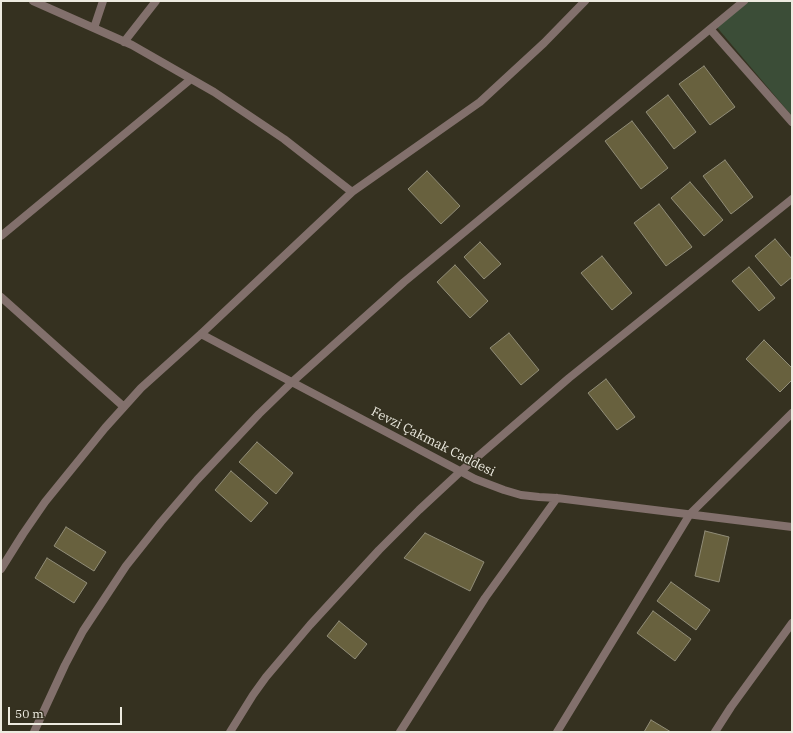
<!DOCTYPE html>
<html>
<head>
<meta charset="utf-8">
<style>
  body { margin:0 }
  #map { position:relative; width:793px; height:733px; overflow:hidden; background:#353120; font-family:"IBM Plex Serif",serif }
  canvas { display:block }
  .frame { position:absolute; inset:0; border:2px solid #edebe0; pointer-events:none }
  .scale { position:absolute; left:8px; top:707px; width:114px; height:18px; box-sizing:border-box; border:2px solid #edebe0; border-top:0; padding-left:5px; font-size:12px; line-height:14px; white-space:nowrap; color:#edebe0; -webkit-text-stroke:3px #353120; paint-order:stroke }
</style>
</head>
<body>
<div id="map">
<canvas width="793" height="733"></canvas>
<div class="frame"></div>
<div class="scale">50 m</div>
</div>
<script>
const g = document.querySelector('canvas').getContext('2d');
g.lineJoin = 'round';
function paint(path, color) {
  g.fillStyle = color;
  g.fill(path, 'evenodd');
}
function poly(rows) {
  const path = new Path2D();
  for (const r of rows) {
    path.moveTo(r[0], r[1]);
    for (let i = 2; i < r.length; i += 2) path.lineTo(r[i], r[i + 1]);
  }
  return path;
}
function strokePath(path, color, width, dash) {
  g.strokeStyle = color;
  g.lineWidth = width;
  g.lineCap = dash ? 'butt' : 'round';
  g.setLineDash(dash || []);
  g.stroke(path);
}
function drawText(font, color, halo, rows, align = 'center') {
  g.font = font + ' "IBM Plex Serif",serif';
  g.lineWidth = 3;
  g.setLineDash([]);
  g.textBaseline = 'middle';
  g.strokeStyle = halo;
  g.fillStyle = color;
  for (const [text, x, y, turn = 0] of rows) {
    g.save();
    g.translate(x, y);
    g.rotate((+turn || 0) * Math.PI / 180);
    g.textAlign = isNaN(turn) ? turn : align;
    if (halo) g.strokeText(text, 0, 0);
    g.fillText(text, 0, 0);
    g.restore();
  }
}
paint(poly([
  [744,1,792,1,792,116,715,25]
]), '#3b4d37');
const building = poly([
  [704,66,735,107,710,125,679,84,704,66],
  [668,95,696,132,674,149,646,112,668,95],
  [632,121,668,168,641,189,605,141,632,121],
  [725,160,753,197,731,214,703,176,725,160],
  [427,171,460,206,441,224,408,189,427,171],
  [690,182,723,220,704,236,671,198,690,182],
  [659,204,692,247,666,266,634,223,659,204],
  [775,239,792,259,792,277,781,286,755,256,775,239],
  [480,242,501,264,484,279,464,257,480,242],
  [602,256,632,293,612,310,581,273,602,256],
  [455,265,488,301,470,318,437,282,455,265],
  [749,267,775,298,759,311,732,281,749,267],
  [509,333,539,370,521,385,490,348,509,333],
  [764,340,792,368,792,380,780,392,746,359,764,340],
  [606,379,635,417,617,430,588,393,606,379],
  [257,442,293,473,276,494,239,462,257,442],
  [231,471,268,503,251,522,215,490,231,471],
  [66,527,106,552,94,571,54,546,66,527],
  [705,531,729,537,719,582,695,576,705,531],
  [425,533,484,562,470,591,404,558,425,533],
  [47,558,87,583,74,603,35,578,47,558],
  [671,582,710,610,696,630,657,601,671,582],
  [653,611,691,639,675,661,637,633,653,611],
  [339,621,367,644,355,659,327,636,339,621],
  [651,720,671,732,644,732,651,720]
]);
paint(building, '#68613e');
strokePath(building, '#918d78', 1);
strokePath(poly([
  [33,1,132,45,214,92,284,139,352,192],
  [94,28,103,1],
  [710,29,792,122],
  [124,42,156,1],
  [1,236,191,79],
  [1,297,124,407],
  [201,334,475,479,504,490,521,495,539,497,557,498,792,527],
  [1,569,23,534,45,502,105,428,141,388,201,334,352,192,480,102,544,43,585,1],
  [34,732,65,665,83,631,126,566,161,522,197,480,259,414,291,383,404,282,744,1],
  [230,732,253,695,266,677,310,625,379,550,419,510,461,471,569,378,792,199],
  [400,732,485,598,557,498],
  [557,732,690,514,792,413],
  [715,732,731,707,792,623]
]), '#82706c', 8);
drawText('13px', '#edebe0', '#353120', [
  ["Fevzi Çakmak Caddesi",433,442,27]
]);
</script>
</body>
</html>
